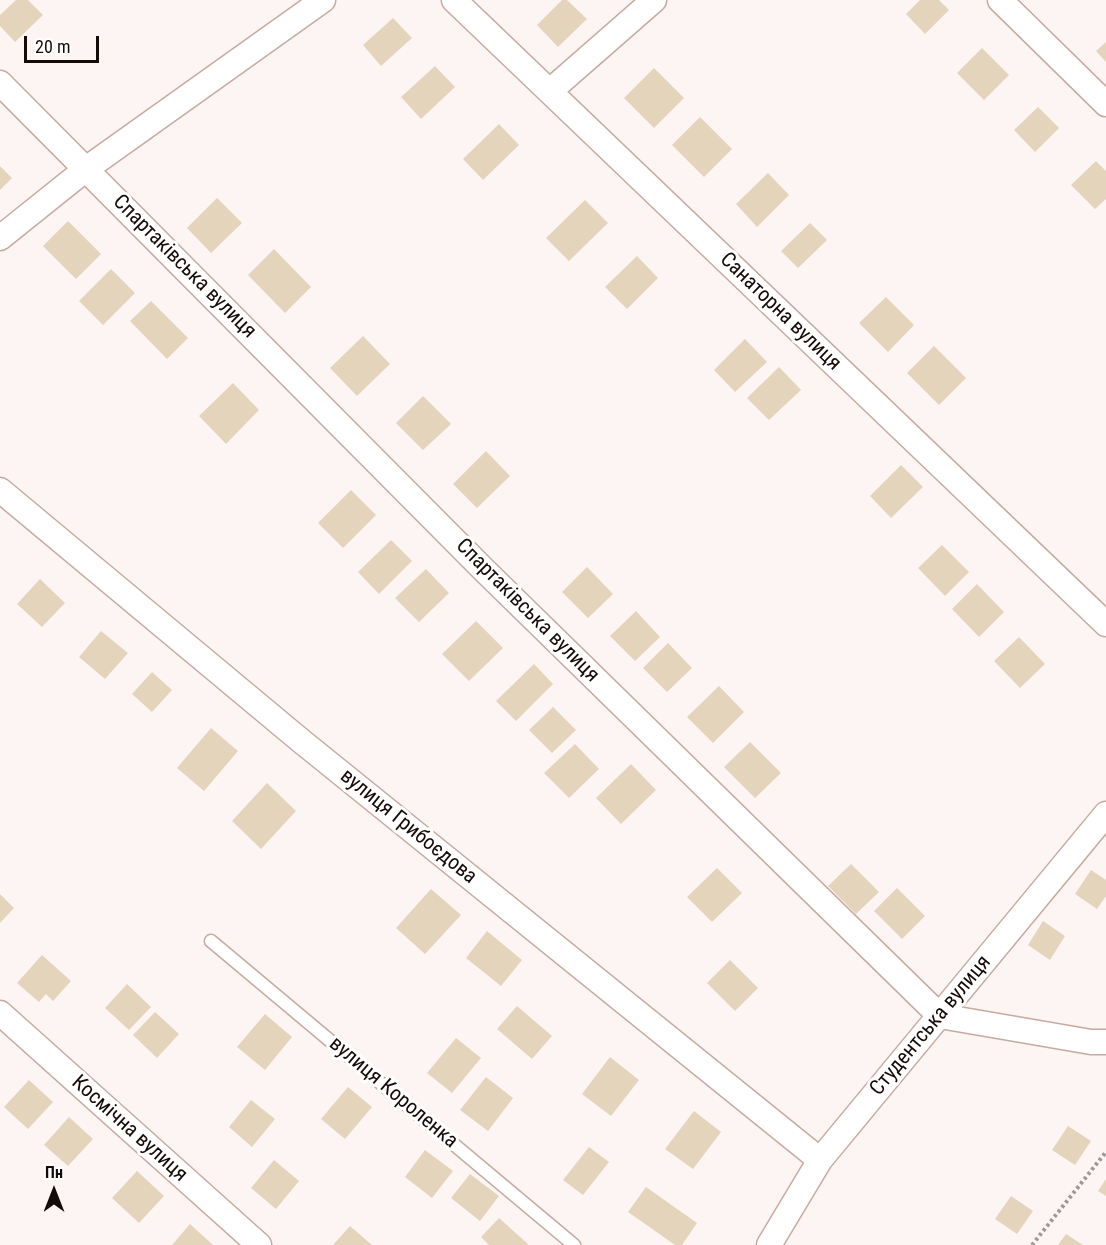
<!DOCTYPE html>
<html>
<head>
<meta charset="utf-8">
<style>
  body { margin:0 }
  #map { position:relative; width:1106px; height:1245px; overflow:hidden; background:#fcf5f3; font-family:"Roboto Condensed",sans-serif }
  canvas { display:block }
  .north { position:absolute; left:24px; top:1161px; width:60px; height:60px; -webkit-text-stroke:4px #fff; paint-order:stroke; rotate:0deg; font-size:16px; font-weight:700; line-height:24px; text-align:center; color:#140a07 }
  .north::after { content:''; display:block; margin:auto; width:21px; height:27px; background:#140a07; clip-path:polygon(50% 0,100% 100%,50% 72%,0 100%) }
  .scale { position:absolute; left:24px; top:36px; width:75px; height:27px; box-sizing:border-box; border:3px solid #140a07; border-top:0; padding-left:8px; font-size:18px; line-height:21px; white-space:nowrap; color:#140a07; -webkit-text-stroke:4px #fff; paint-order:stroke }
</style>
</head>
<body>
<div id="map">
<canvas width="1106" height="1245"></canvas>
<div class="north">Пн</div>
<div class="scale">20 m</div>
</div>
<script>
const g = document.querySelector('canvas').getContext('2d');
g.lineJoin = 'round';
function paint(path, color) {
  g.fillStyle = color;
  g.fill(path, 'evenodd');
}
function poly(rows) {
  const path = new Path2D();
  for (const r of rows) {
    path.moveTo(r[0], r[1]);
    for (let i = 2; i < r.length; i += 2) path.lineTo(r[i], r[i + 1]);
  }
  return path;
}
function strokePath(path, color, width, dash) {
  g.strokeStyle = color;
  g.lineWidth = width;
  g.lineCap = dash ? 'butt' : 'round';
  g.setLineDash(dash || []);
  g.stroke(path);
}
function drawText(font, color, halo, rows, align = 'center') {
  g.font = font + ' "Roboto Condensed",sans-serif';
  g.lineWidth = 6;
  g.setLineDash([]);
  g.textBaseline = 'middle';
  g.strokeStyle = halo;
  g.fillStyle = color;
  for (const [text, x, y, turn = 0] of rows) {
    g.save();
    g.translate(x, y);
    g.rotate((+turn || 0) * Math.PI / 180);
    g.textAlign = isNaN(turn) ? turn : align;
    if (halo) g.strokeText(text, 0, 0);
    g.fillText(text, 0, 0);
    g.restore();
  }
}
paint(poly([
  [16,0,28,0,43,15,15,42,0,26,0,15],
  [562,0,567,0,587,19,558,47,537,25],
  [920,0,939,0,949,10,925,34,906,14],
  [393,18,412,38,381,66,363,45],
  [1106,42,1106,62,1096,51],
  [982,48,1009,75,984,100,957,73],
  [435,66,455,87,421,119,401,97],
  [654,68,684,98,654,128,624,98],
  [1038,107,1059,128,1035,152,1014,130],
  [700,117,732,149,704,177,672,145],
  [499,124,519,145,483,180,463,159],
  [1096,161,1106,171,1106,199,1095,209,1071,185],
  [0,166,12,178,0,190],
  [768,173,789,195,757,227,736,204],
  [217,198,242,223,211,253,187,228],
  [585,200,608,223,569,261,546,238],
  [68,221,101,254,76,279,43,246],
  [810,223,827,240,798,268,781,251],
  [274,249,311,287,285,313,248,275],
  [637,256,658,278,627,309,605,287],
  [111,269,135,293,103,325,79,301],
  [886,297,914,325,888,352,859,323],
  [151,301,188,338,167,359,130,321],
  [363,336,390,364,357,396,330,368],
  [745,339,767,362,735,392,714,370],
  [934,346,966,378,939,405,907,373],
  [779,367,801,390,769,420,747,398],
  [233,383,259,410,226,444,199,416],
  [423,396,451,424,423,450,396,423],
  [486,451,510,476,477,508,453,484],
  [901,465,923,487,891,518,870,496],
  [351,490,376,515,343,548,318,523],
  [391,540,412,561,379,594,358,572],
  [942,545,969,572,945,596,918,568],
  [587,567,613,594,588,618,562,592],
  [426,569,449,593,419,622,395,598],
  [40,579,65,603,42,627,17,604],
  [977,584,1004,612,979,637,952,609],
  [636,611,660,637,635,661,610,636],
  [476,621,503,648,469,681,442,654],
  [101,631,128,653,105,679,79,657],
  [1019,637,1045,664,1020,688,994,661],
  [668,643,692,668,667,692,643,668],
  [534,664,553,684,516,721,496,701],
  [152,672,172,690,152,712,132,694],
  [719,686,744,712,713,743,687,717],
  [553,707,576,730,552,753,529,730],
  [211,728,238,751,204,791,177,768],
  [750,742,781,773,755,798,724,767],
  [575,744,599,769,569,798,544,773],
  [631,764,656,790,621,824,596,798],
  [267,783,296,811,261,849,232,821],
  [851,864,879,892,856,914,828,886],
  [717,868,742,893,712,922,687,897],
  [1091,870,1106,880,1106,896,1097,909,1075,894],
  [897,888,925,916,902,939,874,911],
  [431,889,461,915,425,954,396,928],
  [0,894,14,908,0,923],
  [1043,921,1065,936,1050,960,1028,945],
  [487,931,522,960,501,986,466,958],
  [42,955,71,981,53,1001,46,994,39,1002,17,983],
  [730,960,758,988,735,1011,707,983],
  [127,984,151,1007,129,1030,105,1008],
  [517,1006,552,1036,532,1059,497,1029],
  [155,1012,179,1034,157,1058,133,1035],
  [265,1014,292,1037,265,1070,237,1047],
  [456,1038,481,1058,452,1093,427,1073],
  [610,1057,639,1080,611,1116,582,1094],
  [486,1077,513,1098,488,1131,460,1110],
  [29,1080,53,1102,28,1129,4,1107],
  [348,1087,372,1107,345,1139,321,1119],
  [251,1100,275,1119,252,1147,229,1127],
  [694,1111,721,1132,693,1169,665,1149],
  [69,1117,93,1139,68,1166,44,1145],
  [1068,1126,1091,1141,1075,1165,1052,1150],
  [589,1147,609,1162,583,1195,563,1180],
  [425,1150,453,1171,432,1198,405,1177],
  [274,1160,299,1181,276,1209,251,1188],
  [137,1171,164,1196,139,1223,112,1198],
  [470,1174,499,1196,480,1221,451,1198],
  [1106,1179,1106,1196,1098,1191],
  [646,1187,697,1223,682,1245,675,1245,628,1212],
  [1011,1196,1033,1211,1017,1234,995,1219],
  [499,1218,528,1244,527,1245,489,1245,481,1237],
  [190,1224,213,1245,172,1245],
  [350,1226,372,1245,333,1245],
  [1066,1234,1083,1245,1058,1245]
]), '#e5d4bc');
const service = poly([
  [211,941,574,1245]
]);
const minor = poly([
  [454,0,1106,624],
  [1000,0,1106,104],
  [0,83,483,569,940,1016,1091,1042,1106,1042],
  [550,91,654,0],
  [0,238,86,169,323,0],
  [0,490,300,740,820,1160],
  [0,1013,259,1245],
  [769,1245,820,1160,1106,814]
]);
strokePath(service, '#c7aaa0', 15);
strokePath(minor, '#c7aaa0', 27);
strokePath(poly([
  [1032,1245,1106,1152]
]), '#a19896', 4, [3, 3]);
strokePath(service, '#fff', 12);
strokePath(minor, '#fff', 24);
drawText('21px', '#140a07', '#fff', [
  ["Спартаківська вулиця",184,267,45],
  ["Санаторна вулиця",780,312,44],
  ["Спартаківська вулиця",527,611,45],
  ["вулиця Грибоєдова",408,827,39],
  ["Студентська вулиця",931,1026,-50],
  ["вулиця Короленка",393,1093,40],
  ["Космічна вулиця",129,1129,42]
]);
</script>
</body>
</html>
